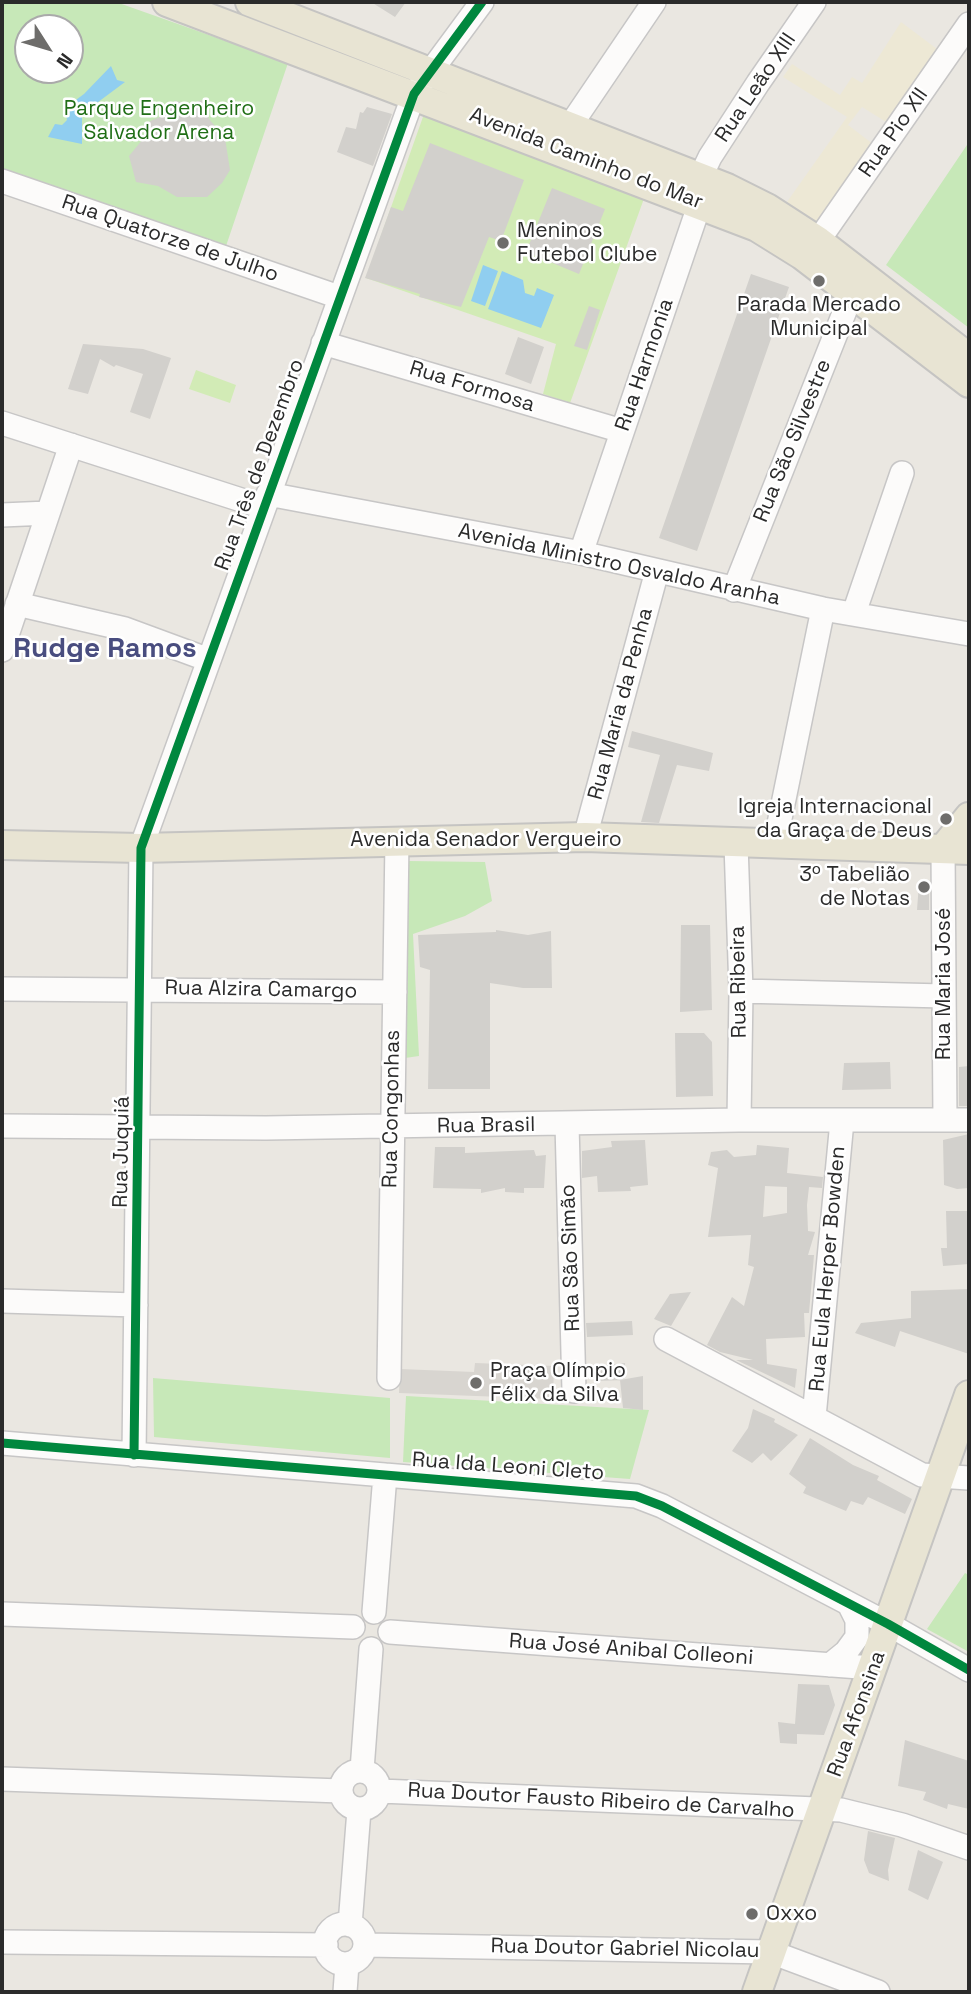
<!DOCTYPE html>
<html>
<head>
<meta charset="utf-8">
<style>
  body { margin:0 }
  #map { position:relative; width:971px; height:1994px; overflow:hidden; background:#eae7e1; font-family:"Space Grotesk",sans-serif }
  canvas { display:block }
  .frame { position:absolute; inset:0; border:4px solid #2b2b2b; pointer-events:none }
  .north { position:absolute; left:14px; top:14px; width:70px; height:70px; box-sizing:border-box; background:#fff; border:2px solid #aaa; border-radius:50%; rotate:127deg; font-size:19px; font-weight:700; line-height:28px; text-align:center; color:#2b2b2b }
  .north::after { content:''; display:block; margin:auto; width:24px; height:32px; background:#6e6d6b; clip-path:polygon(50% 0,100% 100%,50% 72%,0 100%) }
</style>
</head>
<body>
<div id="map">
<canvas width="971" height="1994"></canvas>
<div class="frame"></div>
<div class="north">N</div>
</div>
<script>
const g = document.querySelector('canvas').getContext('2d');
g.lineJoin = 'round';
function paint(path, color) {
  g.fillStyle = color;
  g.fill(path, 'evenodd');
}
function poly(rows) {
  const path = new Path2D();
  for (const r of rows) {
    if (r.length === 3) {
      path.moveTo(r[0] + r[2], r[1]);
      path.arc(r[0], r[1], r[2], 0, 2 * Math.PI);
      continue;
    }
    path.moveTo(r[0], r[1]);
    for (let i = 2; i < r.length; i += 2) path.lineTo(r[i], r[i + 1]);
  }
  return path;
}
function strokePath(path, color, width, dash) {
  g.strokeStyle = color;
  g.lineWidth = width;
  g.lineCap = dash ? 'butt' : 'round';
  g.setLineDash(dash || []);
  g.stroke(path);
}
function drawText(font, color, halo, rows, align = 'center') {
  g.font = font + ' "Space Grotesk",sans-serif';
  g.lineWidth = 5;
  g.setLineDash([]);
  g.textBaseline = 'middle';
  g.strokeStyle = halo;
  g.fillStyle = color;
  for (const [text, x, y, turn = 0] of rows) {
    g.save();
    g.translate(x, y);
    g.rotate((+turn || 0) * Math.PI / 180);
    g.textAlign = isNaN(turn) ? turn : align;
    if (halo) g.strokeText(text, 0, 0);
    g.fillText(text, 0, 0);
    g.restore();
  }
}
paint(poly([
  [901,22,937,49,926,79,891,125,862,107,848,125,873,144,816,225,782,209,847,117,783,77,792,64,840,95,852,77,862,83]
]), '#ede8d5');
paint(poly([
  [2,2,116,2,288,63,226,246,2,170],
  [28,28,70,28,70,70,28,70],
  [969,142,969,328,886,265],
  [408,861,485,862,492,901,465,916,413,934,419,1056,405,1058],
  [153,1378,390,1398,390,1458,154,1437],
  [406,1396,649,1410,630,1479,403,1462],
  [965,1573,969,1575,969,1652,927,1629]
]), '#c7e8b8');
paint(poly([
  [424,114,646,193,570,403,543,394,556,344,366,278],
  [196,370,236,385,230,403,189,389]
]), '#d2ebb6');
paint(poly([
  [475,1363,554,1366,553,1399,399,1393,400,1369,474,1372]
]), '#d8d5d0');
paint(poly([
  [111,66,117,80,125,82,82,114,82,144,48,137,55,124,62,125,67,120,65,108,84,94],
  [483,265,498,271,485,306,471,301],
  [502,271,523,280,525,293,534,296,537,288,554,295,541,328,488,309]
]), '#90cef0');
paint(poly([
  [371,2,406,2,395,17],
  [202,100,209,119,225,138,230,170,222,183,207,197,177,197,158,186,136,182,129,156,143,139,148,122,160,117,175,101,190,104],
  [367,107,392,114,373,166,337,152,346,127,356,129,360,112,363,113],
  [430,143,524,180,501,241,489,237,461,307,419,297,420,294,365,278,391,207,403,211],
  [552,188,605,209,579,274,526,252],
  [751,274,789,287,697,551,659,538],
  [589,306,600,310,587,350,574,346],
  [518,337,544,347,531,384,505,374],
  [83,344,143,349,171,358,150,419,130,412,143,374,116,365,114,367,100,359,88,394,68,389],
  [632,731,713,753,709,771,677,765,659,823,641,822,660,755,628,747],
  [919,883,929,883,929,910,917,910],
  [681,925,710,925,712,1010,680,1012],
  [496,930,528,935,551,931,552,988,523,988,490,983,490,1089,428,1089,430,970,420,967,418,935,496,932],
  [675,1033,704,1033,712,1042,713,1096,676,1097],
  [890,1062,891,1089,842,1090,844,1063],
  [969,1066,969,1106,959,1106,959,1067],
  [969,1134,969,1188,957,1189,944,1185,943,1140],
  [645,1140,648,1185,630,1187,631,1191,598,1192,597,1176,582,1178,582,1151,612,1147,611,1141],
  [757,1145,789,1148,787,1173,823,1177,822,1188,809,1187,807,1205,808,1231,815,1232,808,1255,814,1255,809,1313,804,1313,805,1337,766,1339,767,1364,797,1369,795,1388,736,1360,753,1360,720,1352,707,1345,732,1297,744,1306,754,1267,748,1265,751,1235,708,1237,718,1168,708,1165,711,1152,727,1150,734,1157,756,1155],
  [765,1186,787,1187,787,1213,763,1217],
  [435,1147,465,1147,465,1153,534,1150,536,1156,546,1155,544,1188,524,1188,524,1193,505,1192,505,1188,481,1193,481,1189,433,1188],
  [946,1211,969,1211,969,1264,943,1266,941,1248,947,1248],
  [969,1289,969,1354,900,1331,895,1347,855,1333,861,1323,911,1318,911,1291],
  [691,1292,671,1326,654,1319,670,1294],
  [632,1321,633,1335,587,1337,586,1323],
  [625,1363,624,1380,594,1381,595,1367],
  [643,1376,643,1410,623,1408,620,1380],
  [753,1409,775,1419,774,1422,798,1435,771,1461,763,1453,752,1463,732,1451,748,1428],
  [810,1438,853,1465,879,1476,877,1480,912,1499,905,1514,868,1497,863,1505,851,1501,846,1511,803,1493,806,1487,789,1474],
  [798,1684,829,1685,835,1705,824,1735,797,1734,797,1744,780,1743,778,1722,795,1724],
  [905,1740,969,1761,969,1809,948,1804,947,1809,923,1800,926,1792,898,1786],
  [868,1831,895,1838,888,1870,889,1881,869,1873,864,1860],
  [918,1850,943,1862,928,1900,908,1890]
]), '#d2d0cc');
const minor = poly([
  [570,126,654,2],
  [2,181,339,297],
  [818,241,969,24],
  [323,343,622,431],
  [2,423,263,507],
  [268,494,581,553,823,609,969,634],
  [2,515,48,513],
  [581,553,700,203,701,176,710,157,758,83,814,2],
  [734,590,852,293],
  [17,604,125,629,209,660],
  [854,613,902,473],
  [2,650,71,445],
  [585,837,657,571],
  [775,843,823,609],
  [736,844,741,991,739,1120],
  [943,849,945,1120],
  [2,989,395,992],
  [741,991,944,996],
  [567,1124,574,1391],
  [2,1126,266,1128,739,1120,969,1120],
  [2,1301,136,1305],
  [666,1339,922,1475,969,1478],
  [389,1378,397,840],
  [814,1417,842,1121],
  [2,1443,636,1496,662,1506,888,1624,969,1670],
  [134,1455,141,848,414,94,482,2],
  [374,1612,385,1475],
  [2,1614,353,1627],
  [390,1632,873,1668],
  [830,1665,846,1652,857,1637,857,1620,849,1604],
  [362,1770,371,1649],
  [360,1790,19],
  [2,1779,341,1791],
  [380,1791,841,1810,902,1825,969,1848],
  [345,1944,20],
  [350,1925,359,1810],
  [2,1942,326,1945],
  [365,1945,771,1952,878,1992],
  [345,1992,347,1964]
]);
const major = poly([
  [167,2,757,227,802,255,969,383],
  [250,2,727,188,767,208,818,241,969,358],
  [2,845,141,848,585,837,969,850],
  [943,849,969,817],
  [757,1992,969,1395]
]);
strokePath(minor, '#c7c6c6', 26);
strokePath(major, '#c5c4c2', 32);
strokePath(minor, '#fcfbfa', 23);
strokePath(major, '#e8e4d3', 28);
strokePath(poly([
  [2,1443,636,1496,662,1506,888,1624,969,1670],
  [134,1455,141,848,414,94,482,2]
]), '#00873e', 9);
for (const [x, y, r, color] of [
  [503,243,7,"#6e6d6b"],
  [819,281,7,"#6e6d6b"],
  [946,819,7,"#6e6d6b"],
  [924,887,7,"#6e6d6b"],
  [476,1383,7,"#6e6d6b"],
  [752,1914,7,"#6e6d6b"]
]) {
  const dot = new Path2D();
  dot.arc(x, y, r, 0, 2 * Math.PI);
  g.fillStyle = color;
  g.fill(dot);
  strokePath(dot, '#fff', 2.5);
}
drawText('21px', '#2b2b2b', '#fff', [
  ["Rua Leão XIII",756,88,-56],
  ["Rua Pio XII",894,133,-55],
  ["Avenida Caminho do Mar",586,159,21],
  ["Rua Quatorze de Julho",170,239,19],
  ["Rua Harmonia",645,365,-71],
  ["Rua Formosa",472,387,17],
  ["Rua São Silvestre",793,441,-68],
  ["Rua Três de Dezembro",260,465,-70],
  ["Avenida Ministro Osvaldo Aranha",619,565,12],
  ["Rua Maria da Penha",621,704,-75],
  ["Avenida Senador Vergueiro",486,840],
  ["Rua Ribeira",739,982,-91],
  ["Rua Maria José",944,984,-90],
  ["Rua Alzira Camargo",261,990,1],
  ["Rua Congonhas",392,1109,-89],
  ["Rua Brasil",486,1126,-1],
  ["Rua Juquiá",122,1152,-89],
  ["Rua São Simão",571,1258,-92],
  ["Rua Eula Herper Bowden",828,1269,-85],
  ["Rua Ida Leoni Cleto",508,1467,4],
  ["Rua José Anibal Colleoni",631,1650,4],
  ["Rua Afonsina",857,1714,-70],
  ["Rua Doutor Fausto Ribeiro de Carvalho",601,1801,3],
  ["Rua Doutor Gabriel Nicolau",625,1949,1]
]);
drawText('21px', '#206e16', '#fff', [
  ["Parque Engenheiro",159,109],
  ["Salvador Arena",159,133]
]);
drawText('21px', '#2b2b2b', '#fff', [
  ["Meninos",517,231],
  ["Futebol Clube",517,255],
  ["Parada Mercado",819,305,"center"],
  ["Municipal",819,329,"center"],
  ["Igreja Internacional",932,807,"right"],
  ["da Graça de Deus",932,831,"right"],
  ["3º Tabelião",910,875,"right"],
  ["de Notas",910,899,"right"],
  ["Praça Olímpio",490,1371],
  ["Félix da Silva",490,1395],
  ["Oxxo",766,1914]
], 'left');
drawText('bold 28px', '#494d7f', '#fff', [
  ["Rudge Ramos",105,649]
]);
</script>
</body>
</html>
